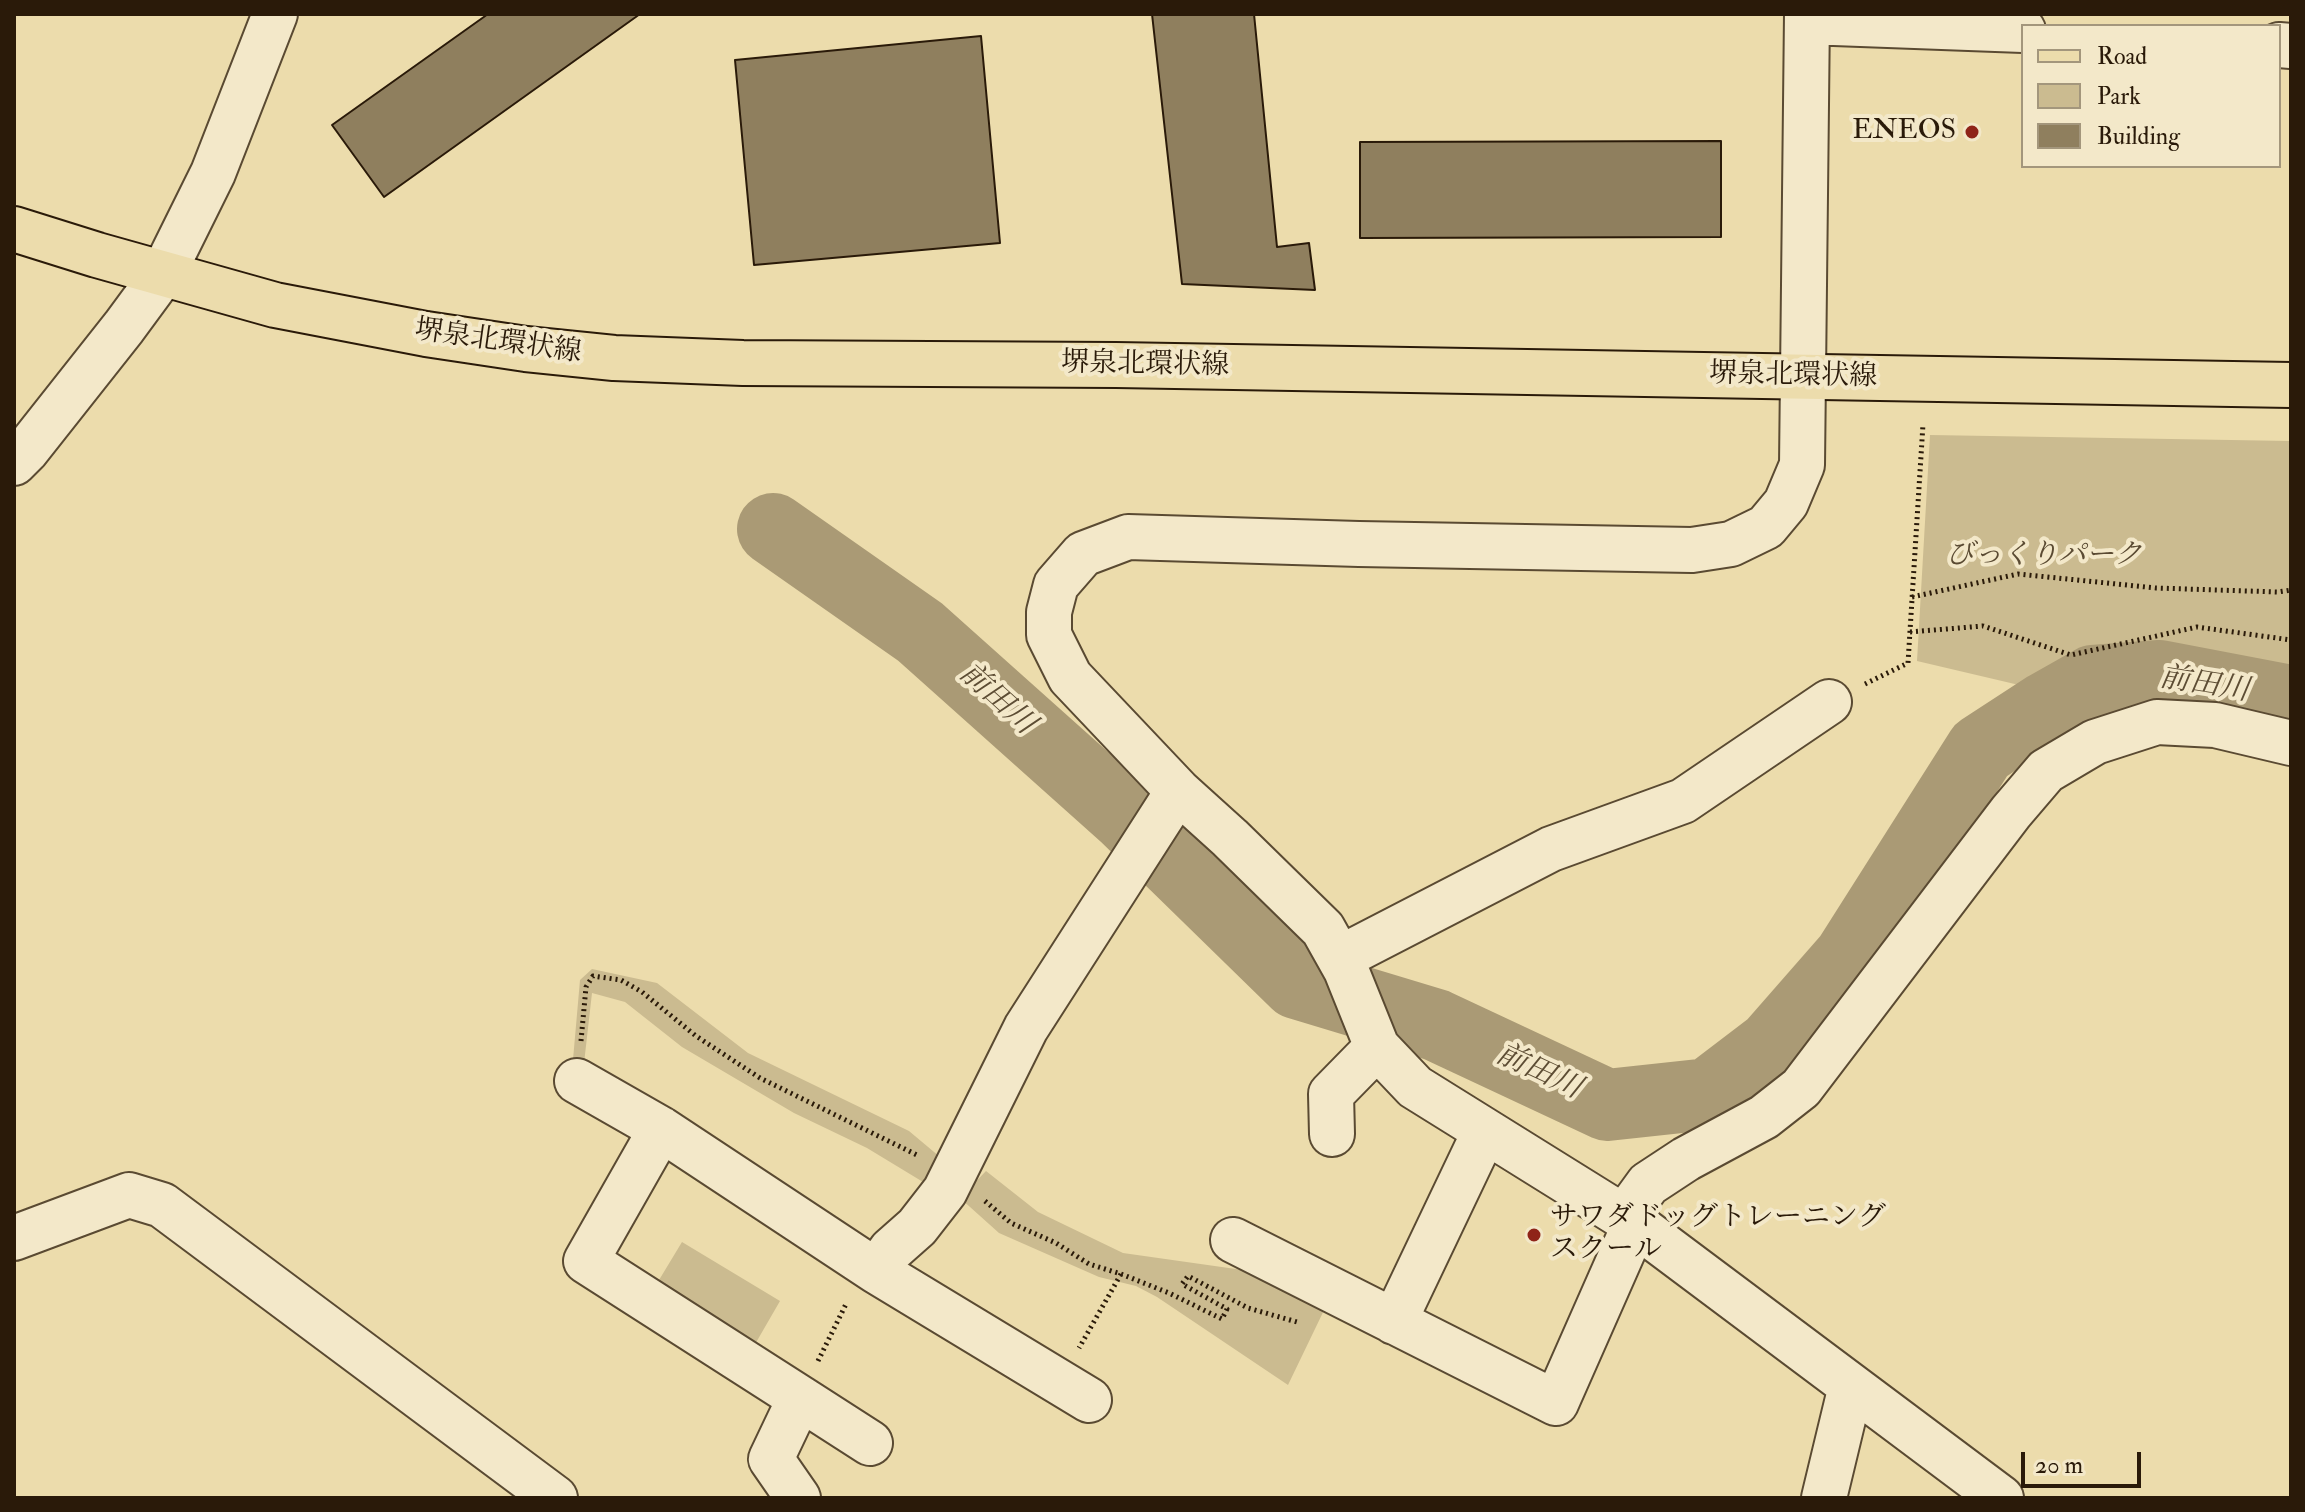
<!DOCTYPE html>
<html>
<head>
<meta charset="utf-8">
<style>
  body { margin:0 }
  #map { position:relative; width:2305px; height:1512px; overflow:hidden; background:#ecdcac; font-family:"IM FELL Double Pica",serif }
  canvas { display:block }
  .frame { position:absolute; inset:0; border:16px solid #2a1a09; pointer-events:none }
  .legend { position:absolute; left:2021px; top:24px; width:260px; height:144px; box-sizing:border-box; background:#f3e8c9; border:2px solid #a3967c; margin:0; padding:10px 14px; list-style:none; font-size:24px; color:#2a1a09 }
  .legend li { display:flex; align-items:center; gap:16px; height:40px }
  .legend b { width:40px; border:2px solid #a3967c }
  .scale { position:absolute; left:2021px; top:1452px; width:120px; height:36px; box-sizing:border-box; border:4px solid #2a1a09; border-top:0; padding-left:10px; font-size:24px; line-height:28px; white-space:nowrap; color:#2a1a09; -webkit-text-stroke:6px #f3e8c9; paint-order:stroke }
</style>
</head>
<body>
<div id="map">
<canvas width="2305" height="1512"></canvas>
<div class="frame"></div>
<ul class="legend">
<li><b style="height:10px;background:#ecdcac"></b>Road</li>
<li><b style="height:22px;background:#cbbb90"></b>Park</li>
<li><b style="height:22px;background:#8f7f5e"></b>Building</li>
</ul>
<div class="scale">20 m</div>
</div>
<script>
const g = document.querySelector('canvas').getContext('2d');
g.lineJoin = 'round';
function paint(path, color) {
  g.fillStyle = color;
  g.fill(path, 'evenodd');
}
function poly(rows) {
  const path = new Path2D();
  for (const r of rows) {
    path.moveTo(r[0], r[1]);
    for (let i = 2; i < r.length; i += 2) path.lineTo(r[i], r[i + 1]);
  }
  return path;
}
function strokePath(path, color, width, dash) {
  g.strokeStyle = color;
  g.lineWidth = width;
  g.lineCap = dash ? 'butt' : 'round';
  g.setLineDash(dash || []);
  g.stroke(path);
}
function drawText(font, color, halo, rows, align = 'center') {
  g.font = font + ' "IM FELL Double Pica","Noto Serif JP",serif';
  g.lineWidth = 8;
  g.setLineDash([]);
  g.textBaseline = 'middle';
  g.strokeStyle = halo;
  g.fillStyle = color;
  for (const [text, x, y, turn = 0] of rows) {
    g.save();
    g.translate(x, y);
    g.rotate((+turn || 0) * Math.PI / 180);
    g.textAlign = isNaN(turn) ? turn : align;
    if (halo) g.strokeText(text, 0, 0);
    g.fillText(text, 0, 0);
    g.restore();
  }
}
paint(poly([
  [1930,435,2291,441,2291,684,2183,662,2106,664,2036,689,1917,661],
  [592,969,657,983,748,1053,909,1131,940,1157,928,1185,867,1148,794,1113,682,1047,625,1002,592,993,583,1072,572,1071,580,980],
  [986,1171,1038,1212,1123,1253,1264,1273,1327,1304,1288,1385,1157,1297,1136,1286,1099,1277,999,1233,960,1198],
  [682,1242,780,1301,754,1346,656,1285]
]), '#cbbb90');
strokePath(poly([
  [773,529,920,632,1127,817,1297,983,1436,1025,1607,1105,1709,1094,1772,1046,1849,958,1981,750,2047,707,2093,681,2160,676,2291,701]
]), '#aa9a75', 72);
const building = poly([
  [488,14,640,14,384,197,332,125,488,14],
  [1152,14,1254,14,1277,247,1309,243,1315,290,1182,284,1152,14],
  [981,36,1000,243,754,265,735,60,981,36],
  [1721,141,1721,237,1360,238,1360,142,1721,141]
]);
paint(building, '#8f7f5e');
strokePath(building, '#2a1a09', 2);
const minor = poly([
  [1807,14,1802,465,1786,503,1766,527,1731,544,1692,550,1359,544,1128,537,1083,554,1056,585,1049,612,1049,635,1070,677,1178,791,1230,838,1323,929,1346,970,1377,1047,1415,1087,1635,1224,2001,1498],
  [1807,22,2023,30],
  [2279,45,2291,46],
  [14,463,26,451,124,327,163,274,213,173,275,14],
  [1340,958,1551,849,1683,801,1829,702],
  [577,1081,661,1129],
  [1332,1134,1331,1094,1377,1047],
  [1624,1217,1648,1184,1686,1159,1764,1117,1801,1088,2011,812,2046,771,2095,742,2157,722,2215,725,2291,743],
  [14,1238,129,1195,162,1205,555,1498],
  [1233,1240,1556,1403,1635,1224],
  [876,1271,1089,1400],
  [1394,1322,1485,1131],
  [800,1398,870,1443],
  [798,1498,771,1459,800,1398,586,1261,661,1129,876,1271,891,1250,917,1227,945,1191,1026,1028,1178,791],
  [1824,1498,1851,1386]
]);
const major = poly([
  [14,229,97,255,275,305,426,334,526,349,614,358,743,363,1116,365,2291,385]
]);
strokePath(minor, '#5a4a32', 48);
strokePath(major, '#2a1a09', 48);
strokePath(poly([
  [1912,597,2018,574,2156,588,2278,592,2291,590],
  [1910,632,1983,626,2071,655,2197,627,2291,640],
  [1865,684,1908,663,1923,424],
  [581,1041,586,987,593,976,621,980,642,992,696,1036,760,1078,917,1155],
  [985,1201,1011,1223,1056,1243,1089,1264,1121,1274,1079,1348],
  [1121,1274,1169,1293,1222,1319,1227,1309,1182,1284,1188,1276,1248,1308,1297,1322],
  [818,1361,847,1302]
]), '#2a1a09', 5, [2, 4]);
strokePath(minor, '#f3e8c9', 44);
strokePath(major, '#ecdcac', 44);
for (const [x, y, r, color] of [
  [1972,132,8,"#8f2418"],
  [1534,1235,8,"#8f2418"]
]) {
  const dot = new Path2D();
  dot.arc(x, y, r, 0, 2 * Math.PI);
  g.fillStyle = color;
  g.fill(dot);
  strokePath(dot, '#f3e8c9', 3);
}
drawText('28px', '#2a1a09', '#f3e8c9', [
  ["ENEOS",1956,132],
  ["サワダドッグトレーニング",1550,1219,"left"],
  ["スクール",1550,1251,"left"]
], 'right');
drawText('28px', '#2a1a09', '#f3e8c9', [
  ["堺泉北環状線",498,343,8],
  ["堺泉北環状線",1145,366,1],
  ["堺泉北環状線",1793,377,1]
]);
drawText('italic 28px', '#5a4a32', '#f3e8c9', [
  ["びっくりパーク",2044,557]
]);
drawText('italic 30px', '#5d4d34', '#f3e8c9', [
  ["前田川",2204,686,9],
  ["前田川",996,700,42],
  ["前田川",1538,1073,25]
]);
</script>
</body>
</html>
